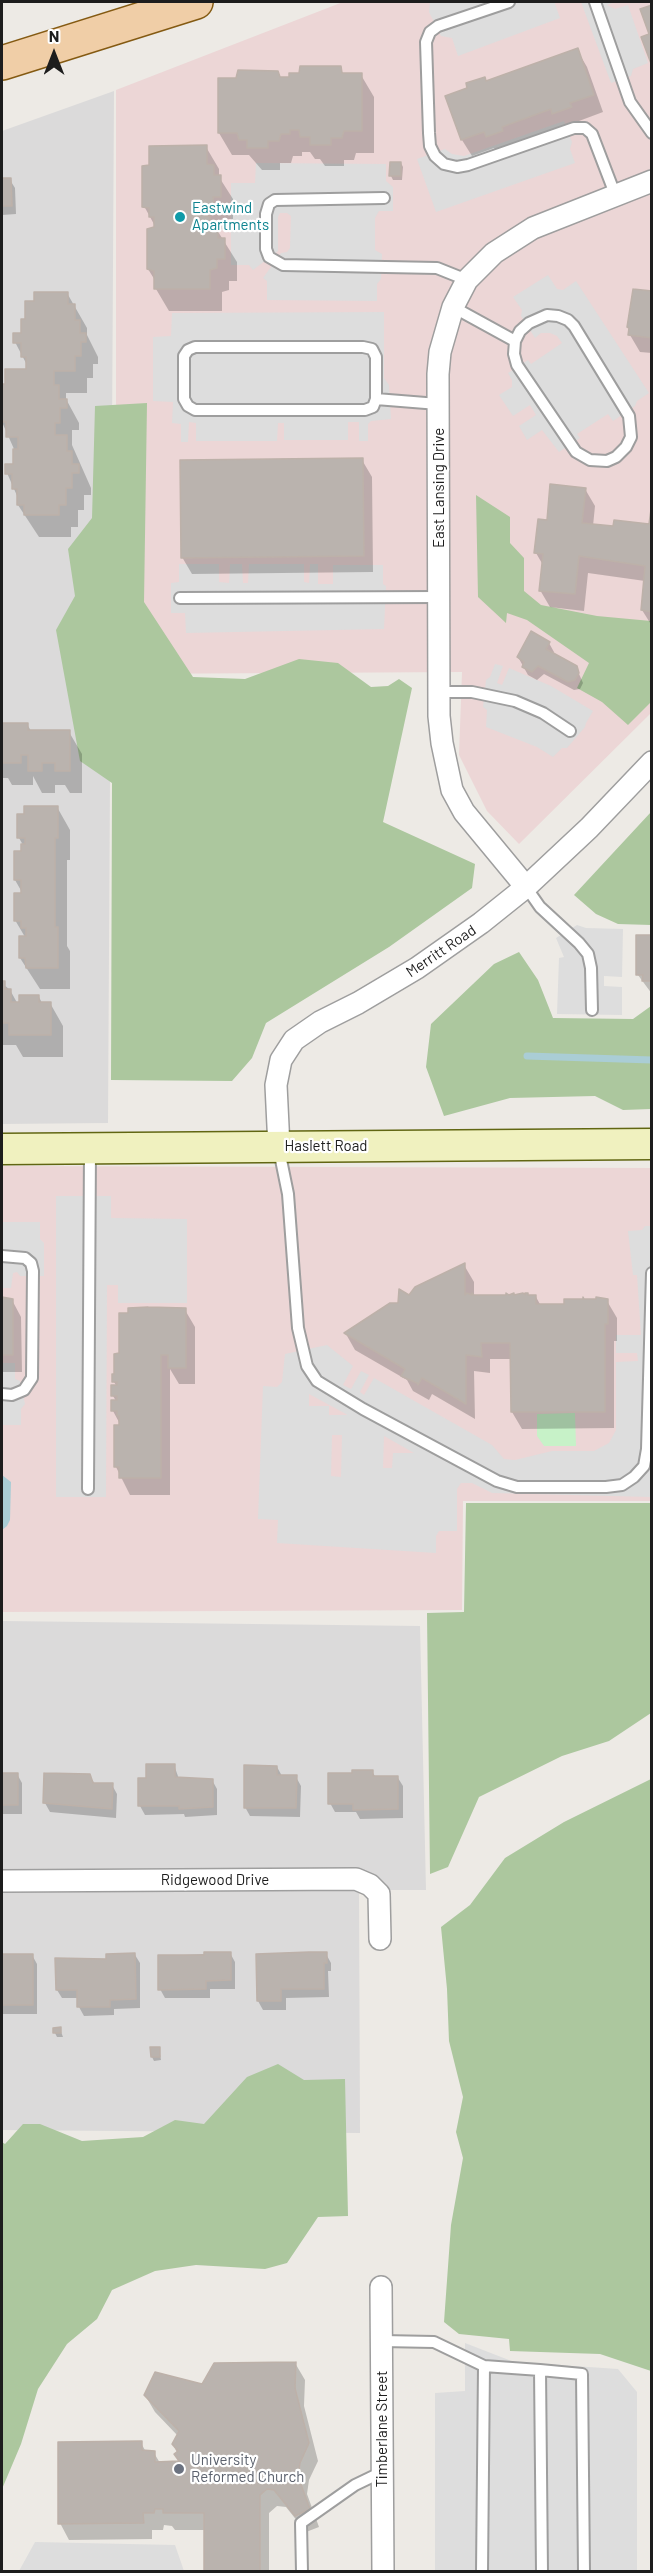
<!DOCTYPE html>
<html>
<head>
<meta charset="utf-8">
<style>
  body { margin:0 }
  #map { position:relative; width:653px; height:2573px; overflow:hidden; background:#edeae5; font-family:Barlow,sans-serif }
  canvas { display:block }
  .frame { position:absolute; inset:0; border:3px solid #1d1d1d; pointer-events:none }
  .north { position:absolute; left:24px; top:24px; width:60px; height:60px; -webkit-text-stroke:4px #fff; paint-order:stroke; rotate:0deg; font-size:16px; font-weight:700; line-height:24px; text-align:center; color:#1d1d1d }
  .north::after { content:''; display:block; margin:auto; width:21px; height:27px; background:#1d1d1d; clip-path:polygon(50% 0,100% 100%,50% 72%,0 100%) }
</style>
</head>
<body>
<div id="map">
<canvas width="653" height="2573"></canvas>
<div class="frame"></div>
<div class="north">N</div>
</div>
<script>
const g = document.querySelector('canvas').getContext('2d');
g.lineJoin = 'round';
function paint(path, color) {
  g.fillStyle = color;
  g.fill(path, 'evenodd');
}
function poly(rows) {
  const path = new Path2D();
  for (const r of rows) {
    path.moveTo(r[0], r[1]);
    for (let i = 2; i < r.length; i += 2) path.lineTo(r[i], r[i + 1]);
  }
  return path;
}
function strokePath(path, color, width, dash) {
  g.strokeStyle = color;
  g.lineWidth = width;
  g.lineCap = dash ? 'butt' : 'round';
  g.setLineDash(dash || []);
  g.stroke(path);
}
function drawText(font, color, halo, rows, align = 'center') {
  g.font = font + ' Barlow,sans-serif';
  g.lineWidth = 4.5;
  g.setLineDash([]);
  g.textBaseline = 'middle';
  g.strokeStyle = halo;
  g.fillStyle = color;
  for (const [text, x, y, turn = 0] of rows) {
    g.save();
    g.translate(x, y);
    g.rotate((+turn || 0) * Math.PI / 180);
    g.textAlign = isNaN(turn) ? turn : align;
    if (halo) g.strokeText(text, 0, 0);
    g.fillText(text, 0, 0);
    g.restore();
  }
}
paint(poly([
  [114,91,108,1123,2,1124,2,131],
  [2,1621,420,1626,426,1890,359,1890,360,2133,2,2130]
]), '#dbdada');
paint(poly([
  [343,2,651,2,651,713,519,844,487,811,459,755,462,672,116,674,116,90],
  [2,1166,651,1168,651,1501,463,1501,462,1610,2,1612]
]), '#ecd6d6');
paint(poly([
  [147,403,144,602,193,677,245,679,299,659,338,663,371,687,388,686,399,679,412,688,383,822,475,864,472,888,389,947,266,1023,252,1058,232,1081,111,1080,112,783,80,761,56,630,75,596,68,549,92,518,95,406],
  [476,495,510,517,510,543,524,558,524,591,541,605,597,616,651,621,651,702,628,725,602,702,577,688,589,663,527,620,507,613,506,623,478,597],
  [651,812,651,925,618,924,596,914,574,895],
  [519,952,538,980,553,1018,633,1019,651,1006,651,1109,623,1110,595,1096,510,1098,444,1116,426,1067,431,1024,494,964],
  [466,1503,651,1503,651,1713,609,1741,562,1756,479,1797,448,1867,430,1874,427,1613,464,1612],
  [651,1779,652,2571,651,2572,651,2371,600,2354,510,2351,509,2339,459,2334,444,2322,451,2225,463,2158,456,2132,463,2097,449,2041,447,1989,441,1927,470,1905,505,1858,564,1822],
  [278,2064,304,2080,345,2079,348,2216,318,2217,287,2263,265,2269,196,2265,155,2271,112,2290,97,2319,67,2344,38,2389,21,2444,2,2489,2,2142,5,2144,23,2124,40,2124,82,2141,143,2137,175,2120,204,2124,247,2077]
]), '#acc79e');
paint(poly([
  [575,1413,576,1446,544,1446,537,1436,537,1414]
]), '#c7f2c8');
paint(poly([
  [430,2,556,2,555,4,560,18,458,56,452,38,441,36,429,12],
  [581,2,615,2,607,5,615,9,628,5,648,63,633,69,631,76,611,83],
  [564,121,572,142,570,149,575,163,436,212,417,159,445,149,452,154,464,156],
  [256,163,386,164,386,181,393,187,393,211,379,211,375,218,375,250,382,254,381,279,377,284,377,301,267,300,267,281,263,278,281,253,287,252,290,248,291,216,287,213,280,213,278,217,278,251,253,270,249,265,231,265,231,183,255,183],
  [548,275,557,289,563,290,576,281,649,393,637,401,635,406,613,421,608,414,577,434,580,438,559,452,542,430,527,440,519,426,536,415,530,405,513,416,499,395,512,387,512,380,508,373,528,360,531,364,562,343,557,336,550,333,541,333,535,338,521,316,522,310,513,297],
  [384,312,384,378,389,385,391,419,371,421,368,424,368,441,359,441,359,422,348,422,348,440,284,440,284,423,278,423,277,441,196,441,196,423,189,422,188,442,181,442,181,424,172,423,173,402,153,401,153,337,171,336,172,313],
  [179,564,219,564,219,582,229,583,230,564,242,564,243,583,248,583,249,564,304,564,304,582,309,583,310,564,318,564,318,584,333,584,333,565,383,565,383,584,386,586,384,629,186,633,185,613,171,613,171,583,179,582],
  [495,664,503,666,497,683,502,685,509,668,551,686,593,711,586,723,585,727,567,748,562,748,553,757,537,747,486,727,487,710,483,707,486,680,490,677],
  [577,925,586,928,623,929,622,977,604,976,604,986,622,987,622,1015,557,1014,559,958,564,957,556,938],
  [56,1196,111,1196,111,1218,187,1219,187,1303,118,1303,118,1285,107,1285,106,1497,56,1497],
  [2,1222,40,1222,40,1239,44,1243,44,1276,20,1276,17,1272,13,1273,11,1288,2,1288],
  [645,1226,651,1226,651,1497,492,1493,472,1483,461,1483,457,1489,457,1531,439,1531,436,1536,436,1553,277,1543,278,1520,258,1519,263,1386,277,1387,282,1382,285,1354,327,1345,353,1366,343,1385,351,1389,361,1371,369,1375,360,1392,364,1395,374,1378,492,1445,504,1459,515,1460,552,1451,594,1451,609,1443,616,1430,616,1362,638,1361,637,1353,616,1353,616,1335,641,1335,637,1275,633,1275,628,1231,642,1230],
  [309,1394,346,1414,347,1415,329,1415,329,1406,309,1406],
  [332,1435,342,1435,341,1477,331,1476],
  [384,1436,414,1453,393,1453,392,1468,383,1468],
  [2,1363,15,1363,15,1379,20,1381,25,1404,21,1409,21,1425,2,1425],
  [465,2343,514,2362,618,2369,637,2392,637,2571,435,2572,435,2393,465,2391],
  [35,2542,175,2545,184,2571,19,2571]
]), '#ddd');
paint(poly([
  [2,1475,11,1482,10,1520,7,1526,2,1530]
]), '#aacdd5');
paint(poly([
  [577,50,587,67,603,112,579,121,580,124,563,130,561,126,510,144,512,148,497,153,494,148,472,156,462,140,447,97],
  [340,68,344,75,361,75,374,97,374,153,356,153,354,160,344,160,344,166,325,166,320,159,315,159,310,152,302,152,302,156,293,156,291,163,280,163,280,170,262,170,249,155,232,155,219,133,237,80,277,72,281,79],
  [206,147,219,169,219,177,233,199,233,219,225,219,226,229,217,230,237,262,237,281,229,281,229,290,222,292,222,311,169,311,156,289,156,282,148,269,155,226,144,206],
  [401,163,403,167,402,180,393,180,391,176],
  [2,180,10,180,15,188,16,214,2,215],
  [652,292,652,353,640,352,630,335,628,327],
  [67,293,87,328,87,335,98,357,98,364,93,364,93,378,87,378,87,393,66,393,66,399,79,423,79,430,72,430,72,445,91,488,91,495,84,495,84,510,78,510,78,527,71,527,71,537,39,537,18,505,18,498,7,473,14,466,14,449,2,422,2,385,7,385,27,371,27,365,15,342,22,335,36,303],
  [362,460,372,477,373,572,192,574,182,557],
  [585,489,595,506,593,526,615,528,651,525,652,517,652,626,642,610,645,581,588,573,584,611,550,607,540,590,543,565,536,553,548,522],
  [549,643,554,652,553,654,576,667,583,683,580,689,574,690,544,674,537,680,528,675,518,657],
  [2,724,27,724,31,731,69,732,82,754,82,793,70,793,65,785,55,785,55,793,42,793,33,776,33,785,12,785,8,778,2,778,2,798],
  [57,807,70,830,70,860,67,860,67,946,70,951,70,989,40,989,20,958,25,937,15,920,23,894,15,880,15,853,23,852,23,845,19,838],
  [638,936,652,936,652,994,638,975],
  [2,983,10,990,20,1008,39,997,42,1003,50,1003,63,1026,63,1057,23,1057,16,1045,2,1045],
  [464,1265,474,1282,474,1297,536,1297,541,1306,607,1301,617,1318,617,1341,614,1341,614,1428,522,1429,512,1412,512,1359,490,1359,490,1373,474,1371,475,1419,432,1394,429,1400,413,1391,407,1380,355,1350,346,1334,400,1305],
  [2,1298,12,1300,21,1317,22,1372,2,1372],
  [185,1310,195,1327,195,1384,179,1384,170,1369,170,1495,130,1495,116,1467,120,1424,113,1411,116,1401,113,1396,113,1387,117,1387,114,1382,120,1355],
  [174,1765,179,1779,212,1780,217,1789,217,1815,185,1817,184,1814,145,1815,140,1806,139,1780,148,1780],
  [277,1767,282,1776,296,1777,301,1786,300,1817,250,1816,245,1807],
  [372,1771,376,1778,398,1778,403,1786,403,1818,360,1819,356,1812,335,1812,330,1803,353,1774],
  [2,1774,17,1774,22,1783,22,1814,2,1814],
  [89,1775,95,1784,112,1785,117,1794,116,1818,50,1812,45,1803],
  [230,1953,235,1962,235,1989,210,1989,210,1998,165,1998,160,1989,159,1956],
  [326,1954,331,1963,331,1971,328,1971,329,1997,286,1998,286,2010,263,2010,258,2001],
  [32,1955,37,1964,37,2014,2,2014,2,1980],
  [135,1955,140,1963,140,2008,114,2009,114,2015,84,2016,79,2007,79,1998,62,1998,57,1990],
  [60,2029,63,2037,57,2037,55,2033],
  [159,2048,161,2060,154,2061,152,2057],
  [295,2363,305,2380,304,2406,318,2461,309,2480,307,2494,319,2527,306,2532,286,2507,277,2506,269,2513,269,2572,205,2572,205,2530,175,2530,172,2526,164,2525,163,2530,152,2530,152,2539,69,2540,60,2523,141,2443,146,2452,154,2453,160,2463,181,2462,173,2444,178,2436,155,2412,145,2395,203,2386]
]), '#0003');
strokePath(poly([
  [527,1056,652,1060]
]), '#aacdd5', 7);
const building = poly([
  [652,5,652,66,641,37,649,34,640,9,652,5],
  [578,48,594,95,570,103,572,107,552,114,551,109,502,127,503,131,486,137,484,132,461,140,445,96,467,88,466,83,485,77,486,81,578,48],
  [300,66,341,66,342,73,362,73,362,131,344,131,342,138,331,138,331,145,310,145,310,137,300,137,299,130,290,130,290,134,281,134,279,141,268,141,268,148,247,148,247,140,239,140,237,133,218,133,218,78,236,78,238,70,278,71,280,77,289,77,289,73,299,73,300,66],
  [207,145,207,164,214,165,214,175,221,175,221,197,213,197,214,206,206,208,206,216,210,216,210,226,218,228,218,238,225,238,225,259,217,259,217,268,210,270,210,289,154,289,154,271,147,269,147,229,154,227,154,217,149,217,149,208,142,207,142,166,149,165,149,146,207,145],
  [390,162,401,162,401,176,389,176,390,162],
  [2,178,11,178,12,206,2,206,2,178],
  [633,289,652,291,652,338,628,335,629,328,627,327,633,289],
  [34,292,68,292,68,304,75,304,75,320,80,320,80,333,86,333,86,342,81,342,81,356,75,356,75,371,54,371,54,385,59,385,59,399,67,399,67,408,60,408,60,423,55,423,55,435,67,435,67,451,72,451,72,464,79,464,79,473,72,473,72,488,66,488,66,505,59,505,59,515,24,515,24,505,17,505,17,489,12,489,12,474,5,474,5,464,13,464,13,449,18,449,18,437,6,437,6,422,2,422,2,384,5,384,5,369,26,369,26,357,21,357,21,343,13,343,13,333,21,333,21,319,25,319,25,301,34,301,34,292],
  [363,458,364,556,181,558,180,460,363,458],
  [550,484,586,488,582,523,613,526,614,520,649,524,652,502,652,612,641,610,645,566,579,556,575,594,539,591,543,554,534,553,538,519,547,520,550,484],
  [531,631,550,642,546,649,577,666,579,673,575,680,568,682,538,666,532,672,522,667,524,662,517,657,531,631],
  [2,723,28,723,28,730,70,730,70,771,55,771,55,763,42,763,42,771,28,771,28,755,21,755,21,763,2,763,2,723],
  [24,806,58,806,58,838,55,838,55,927,58,927,58,968,26,968,25,958,19,958,19,936,26,936,26,928,21,928,21,921,14,921,14,893,21,893,21,880,14,880,14,851,21,851,21,844,25,844,25,838,17,838,17,814,24,814,24,806],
  [636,935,652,935,652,981,642,981,643,975,636,975,636,935],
  [2,981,5,981,5,989,11,989,11,1002,19,1002,19,995,39,995,39,1002,51,1002,51,1035,9,1035,9,1023,2,1023,2,981],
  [465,1263,465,1295,467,1293,472,1295,472,1293,474,1295,506,1295,506,1293,509,1295,514,1293,514,1295,523,1293,525,1295,525,1293,528,1293,528,1295,536,1295,536,1304,564,1304,564,1299,583,1299,583,1297,584,1299,596,1299,596,1297,608,1299,608,1324,605,1324,605,1412,511,1412,510,1343,481,1343,482,1357,466,1355,466,1404,422,1378,418,1385,417,1383,403,1377,401,1376,405,1369,344,1333,390,1303,398,1303,399,1289,409,1295,415,1287,465,1263],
  [2,1297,13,1299,13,1355,2,1355,2,1297],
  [148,1307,186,1308,186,1368,168,1368,168,1355,161,1355,161,1478,119,1478,119,1467,114,1467,114,1425,119,1425,119,1416,117,1416,117,1411,111,1411,111,1400,117,1400,117,1396,111,1396,111,1385,117,1385,117,1382,112,1382,112,1374,114,1374,114,1354,119,1353,119,1313,128,1313,128,1308,148,1307],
  [146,1764,175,1764,175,1777,213,1779,213,1807,179,1809,179,1806,138,1806,138,1778,146,1778,146,1764],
  [244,1765,277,1766,277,1775,297,1775,296,1808,244,1808,244,1765],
  [352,1770,373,1770,373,1776,398,1776,398,1809,353,1810,353,1804,328,1804,328,1773,352,1773,352,1770],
  [2,1773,18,1773,18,1805,2,1805,2,1773],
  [44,1773,90,1774,93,1783,113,1783,112,1809,43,1803,44,1773],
  [204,1952,231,1952,231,1980,206,1981,206,1989,158,1990,158,1955,204,1955,204,1952],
  [309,1952,327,1952,327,1963,324,1963,324,1989,281,1989,281,2001,257,2001,256,1954,309,1952],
  [135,1953,136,1999,110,2000,110,2007,77,2007,77,1990,56,1990,55,1958,106,1959,106,1954,135,1953],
  [2,1954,33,1954,33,2005,2,2005,2,1954],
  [61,2027,61,2033,53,2033,53,2028,61,2027],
  [150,2047,160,2047,160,2057,151,2057,150,2047],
  [296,2362,295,2388,309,2443,300,2463,298,2476,310,2509,295,2516,274,2490,267,2489,260,2495,260,2572,204,2572,204,2513,163,2513,163,2509,155,2509,154,2513,143,2513,144,2523,58,2524,58,2442,142,2441,142,2450,155,2451,155,2462,179,2461,174,2454,178,2451,172,2444,179,2431,144,2395,155,2372,202,2384,214,2363,296,2362]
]);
paint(building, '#bab3ae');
strokePath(building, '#bdb1a9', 1.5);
const service = poly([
  [509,2,438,26,430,32,426,42,429,133,430,146,435,156,444,164,457,167,468,165,574,128,585,128,592,134,615,194],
  [595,2,630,102,652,133],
  [384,198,275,200,269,204,266,214,266,249,269,257,283,265,437,268,467,280],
  [453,307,515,341,514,354,517,365,576,452,590,460,607,461,616,457,626,447,631,437,629,416,574,326,568,320,558,316,547,315,529,323,520,331,515,341],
  [376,399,376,357,372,349,363,347,195,347,188,350,184,356,184,399,188,406,195,410,365,410,373,407,376,399,438,404],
  [180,598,440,597],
  [440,692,472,692,515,701,543,713,570,731],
  [526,887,540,907,579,943,588,954,591,968,592,1010],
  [279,1150,288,1194,298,1328,307,1366,317,1381,363,1409,497,1481,517,1487,606,1487,622,1485,634,1477,644,1466,647,1449,652,1273],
  [2,1256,25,1258,31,1263,33,1271,32,1378,24,1390,12,1395,2,1394],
  [88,1489,90,1149],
  [382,2341,434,2342,484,2366,482,2572],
  [484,2366,540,2370,542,2572],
  [540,2370,582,2374,584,2572],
  [302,2572,301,2523,355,2485,382,2472]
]);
const minor = poly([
  [526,887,464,812,452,790,442,743,439,716,438,374,440,352,453,307,467,280,494,253,533,228,652,181],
  [279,1147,276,1085,281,1060,294,1040,320,1022,358,1003,417,968,481,923,526,887,589,828,652,762],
  [2,1881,356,1879,370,1885,379,1894,380,1939],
  [381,2287,383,2572]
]);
const secondary = poly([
  [2,1149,652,1144]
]);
const primary = poly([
  [2,63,196,2]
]);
strokePath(service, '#9e9e9e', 14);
strokePath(minor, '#9e9e9e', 24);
strokePath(secondary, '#616612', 33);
strokePath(primary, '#845a12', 36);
strokePath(service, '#fff', 10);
strokePath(minor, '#fff', 21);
strokePath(secondary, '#f0f1bf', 30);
strokePath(primary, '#f0cea7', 33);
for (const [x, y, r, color] of [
  [180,217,6,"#0f9aa8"],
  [179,2469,6,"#6b7280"]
]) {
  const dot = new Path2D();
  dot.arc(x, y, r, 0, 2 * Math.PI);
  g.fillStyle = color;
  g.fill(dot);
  strokePath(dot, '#fff', 2);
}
drawText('15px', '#0d838f', '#fff', [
  ["Eastwind",192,208],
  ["Apartments",192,225]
], 'left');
drawText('15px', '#1d1d1d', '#fff', [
  ["East Lansing Drive",439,488,-90],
  ["Merritt Road",441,951,-34],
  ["Haslett Road",326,1146],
  ["Ridgewood Drive",215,1880],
  ["Timberlane Street",382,2429,-90]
]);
drawText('15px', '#5b616d', '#fff', [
  ["University",191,2460],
  ["Reformed Church",191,2477]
], 'left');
</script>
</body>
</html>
